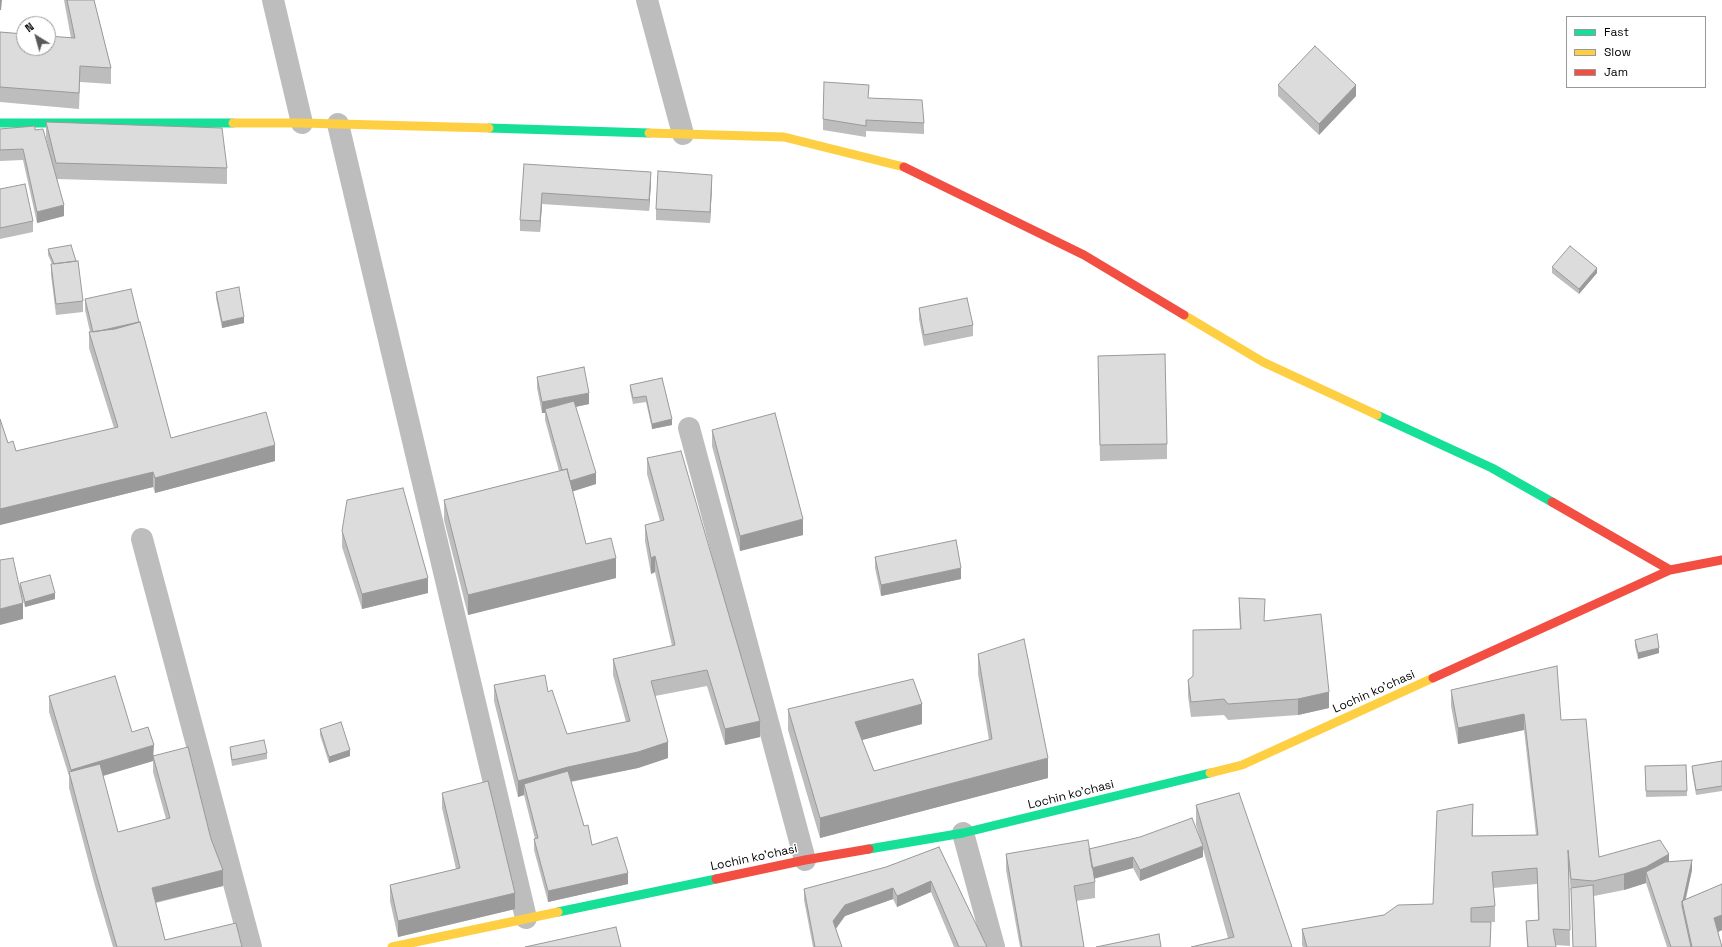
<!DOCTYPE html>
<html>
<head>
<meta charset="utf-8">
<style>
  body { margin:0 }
  #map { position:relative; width:1722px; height:947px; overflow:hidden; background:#fff; font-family:"Space Grotesk",sans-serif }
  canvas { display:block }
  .legend { position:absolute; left:1566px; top:16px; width:140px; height:72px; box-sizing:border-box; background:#fff; border:1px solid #999; margin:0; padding:5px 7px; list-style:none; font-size:12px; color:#000 }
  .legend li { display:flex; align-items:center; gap:8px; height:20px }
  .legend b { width:20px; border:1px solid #999 }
  .north { position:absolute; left:16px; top:16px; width:40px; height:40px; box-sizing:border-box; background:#fff; border:1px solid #999; border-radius:50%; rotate:323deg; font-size:11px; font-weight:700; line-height:16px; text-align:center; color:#000 }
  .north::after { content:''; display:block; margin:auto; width:14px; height:18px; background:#595959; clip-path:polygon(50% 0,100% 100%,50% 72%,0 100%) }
</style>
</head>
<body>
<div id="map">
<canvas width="1722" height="947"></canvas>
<ul class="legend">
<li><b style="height:5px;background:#16e098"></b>Fast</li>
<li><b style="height:5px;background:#ffcf43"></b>Slow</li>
<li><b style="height:5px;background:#f24e42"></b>Jam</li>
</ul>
<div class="north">N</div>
</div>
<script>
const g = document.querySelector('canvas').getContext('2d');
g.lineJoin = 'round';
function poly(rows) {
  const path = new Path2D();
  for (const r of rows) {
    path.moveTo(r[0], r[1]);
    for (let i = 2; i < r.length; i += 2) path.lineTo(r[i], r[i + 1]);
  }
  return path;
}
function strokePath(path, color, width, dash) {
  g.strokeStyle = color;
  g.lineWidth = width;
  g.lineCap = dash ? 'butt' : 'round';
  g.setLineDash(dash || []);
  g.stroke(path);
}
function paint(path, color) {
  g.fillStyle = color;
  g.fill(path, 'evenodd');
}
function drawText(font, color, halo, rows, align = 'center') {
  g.font = font + ' "Space Grotesk",sans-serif';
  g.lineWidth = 3;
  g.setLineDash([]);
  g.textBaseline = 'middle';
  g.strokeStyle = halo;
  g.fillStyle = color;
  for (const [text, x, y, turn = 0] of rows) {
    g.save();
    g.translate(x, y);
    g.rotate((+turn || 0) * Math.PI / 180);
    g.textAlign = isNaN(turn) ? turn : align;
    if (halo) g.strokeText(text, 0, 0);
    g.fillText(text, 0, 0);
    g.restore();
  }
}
strokePath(poly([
  [273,0,302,123],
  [647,0,683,134],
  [338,124,526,918],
  [689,428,805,860],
  [142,539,251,947],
  [963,833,994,947]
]), '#bdbdbd', 22);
strokePath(poly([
  [0,123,233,123],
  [489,128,649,133],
  [1377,415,1492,468,1552,502],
  [869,849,963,833,1210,773],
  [558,912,716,879]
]), '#16e098', 9);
strokePath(poly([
  [233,123,302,123,489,128],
  [649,133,784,137,904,167],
  [1184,315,1263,362,1377,415],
  [1210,773,1242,765,1433,678],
  [392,947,558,912]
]), '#ffcf43', 9);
strokePath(poly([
  [904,167,1084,255,1184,315],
  [1552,502,1670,570],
  [1433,678,1670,570,1722,560],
  [716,879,805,860,869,849]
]), '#f24e42', 9);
paint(poly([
  [64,0,94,0,111,68,111,84,80,82,79,109,0,102,0,32,71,38],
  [1278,85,1356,96,1319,135,1278,96],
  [869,98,924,123,924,134,866,131,866,137,823,130,823,119],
  [46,122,227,168,227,184,57,179,64,216,37,223,23,160,0,161,0,129,35,130,50,155,46,137],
  [524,164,651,183,649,211,542,204,540,232,520,231,520,220],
  [712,186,710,223,656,220,656,209],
  [0,189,33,221,33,232,0,239],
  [48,249,83,301,83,312,56,315,51,275,51,264,52,264,48,255],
  [1552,267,1597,273,1579,294,1552,273],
  [216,292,244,323,222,328,216,298],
  [85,299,139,323,171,438,275,461,155,493,153,487,0,525,0,419,8,443,16,451,114,428,89,348,89,332,90,332,85,310],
  [919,308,973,325,973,336,924,346,919,319],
  [1098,356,1167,444,1167,459,1100,461],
  [537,377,589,404,576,407,596,484,572,491,586,544,616,578,468,615,444,520,444,500,559,471,545,420,545,413,542,413,537,388],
  [662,378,672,425,652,429,646,402,633,404,630,390,630,385],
  [712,430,803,535,740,551,712,446],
  [647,458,760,737,725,745,707,686,655,696,668,758,638,768,571,782,584,826,592,845,628,884,548,902,534,850,534,839,535,839,524,795,518,797,494,701,494,685,548,692,567,734,626,722,613,675,613,659,672,646,655,572,651,574,645,541,645,525,660,521,647,474],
  [342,531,428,593,362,609,342,547],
  [875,557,961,579,881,596,875,568],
  [20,583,55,599,25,607,20,589],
  [1239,598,1265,621,1329,708,1298,715,1228,720,1224,715,1191,717,1188,696,1188,680,1193,676,1240,629,1239,614],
  [1635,640,1659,653,1638,659,1635,646],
  [978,654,1048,778,820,838,788,730,788,709,922,724,862,740,874,771,989,740,978,674],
  [1451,690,1561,720,1599,857,1669,862,1692,870,1686,899,1722,884,1722,930,1718,932,1722,947,1667,947,1646,883,1624,890,1594,896,1596,947,1573,947,1571,894,1569,870,1570,946,1555,945,1556,947,1527,947,1526,921,1538,920,1537,884,1493,888,1495,906,1495,922,1491,922,1490,947,1303,947,1302,945,1302,929,1384,915,1433,904,1473,804,1473,836,1536,835,1524,730,1458,744,1451,706],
  [49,696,132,732,154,756,223,886,156,903,165,940,242,947,113,947,95,886,69,788,69,776,49,712],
  [153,761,153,772,166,819,118,832,103,776],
  [320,729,350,756,329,763,320,735],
  [230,747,267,753,267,759,232,766,230,752],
  [1722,761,1722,791,1696,795,1692,771,1692,766],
  [1686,765,1687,796,1646,797,1645,766],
  [442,793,515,909,398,937,390,901,390,885,456,869,442,808],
  [1196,805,1292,947,1228,938,1203,849,1203,857,1140,881,1133,868,1094,879,1095,882,1095,898,1076,901,1084,947,1020,947,1006,870,1006,854,1089,849,1200,838,1196,825],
  [939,847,987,947,954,947,931,892,897,907,893,899,845,916,836,929,842,947,813,947,804,900,804,889,886,867]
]), '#bdbdbd');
paint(poly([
  [0,0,2,0,1,10,0,10],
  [1356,85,1356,96,1319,135,1319,124],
  [651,172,651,183,649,211,649,200],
  [712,175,712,186,710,223,710,212],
  [542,193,542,204,540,232,540,221],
  [64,205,64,216,37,223,37,212],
  [1597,268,1597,273,1579,294,1579,289],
  [244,317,244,323,222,328,222,322],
  [139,322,139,333,93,333],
  [589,393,589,404,546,413,545,409,545,413,542,413,542,402],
  [672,419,672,425,652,429,652,424],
  [275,445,275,461,155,493,155,478],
  [153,472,153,487,0,525,0,509],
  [596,473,596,484,568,493,568,482],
  [803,519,803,535,740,551,740,536],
  [655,556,655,572,651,574,651,558],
  [616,558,616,578,468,615,468,595],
  [961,568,961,579,881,596,881,585],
  [428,578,428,593,362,609,362,594],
  [55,593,55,599,25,607,25,602],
  [23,603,23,619,0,625,0,609],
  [1659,648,1659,653,1638,659,1638,653],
  [1329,692,1329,708,1298,715,1298,699],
  [922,704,922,724,855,742,855,722],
  [1524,714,1524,730,1458,744,1458,728],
  [760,721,760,737,725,745,725,729],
  [668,742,668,758,638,768,568,782,524,784,524,795,518,797,518,781,568,767],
  [154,745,153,761,72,785,71,783,71,770],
  [350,750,350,756,329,763,329,757],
  [1048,758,1048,778,820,838,820,818],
  [1203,846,1203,857,1140,881,1140,870],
  [1669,854,1669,870,1646,872,1646,883,1624,890,1624,874],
  [1133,857,1133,868,1092,879,1092,868],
  [1692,860,1692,870,1683,909,1682,903],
  [223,870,223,886,152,903,152,888],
  [628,873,628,884,548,902,548,891],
  [931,881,931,892,897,907,897,896],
  [893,888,893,899,845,916,833,932,833,921,845,905],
  [515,893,515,909,398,937,398,921],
  [1722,915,1722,930,1714,934,1714,918]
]), '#9a9a9a');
const building = poly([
  [67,0,94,0,111,68,80,66,79,93,0,87,0,32,24,34,24,48,48,48,48,36,75,38,67,0],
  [1315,46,1356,85,1319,124,1278,85,1315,46],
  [824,82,869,85,868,98,922,100,924,123,866,120,866,126,823,119,824,82],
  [46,122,222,128,227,168,56,163,46,122],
  [35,126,35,130,43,129,64,205,37,212,23,149,0,150,0,129,35,126],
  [524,164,651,172,649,200,542,193,540,221,520,220,524,164],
  [658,171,712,175,710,212,656,209,658,171],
  [25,184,33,221,0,228,0,189,25,184],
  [71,245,76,261,54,264,48,249,71,245],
  [1570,246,1597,268,1579,289,1552,267,1570,246],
  [78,261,83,301,56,304,51,264,78,261],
  [239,287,244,317,222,322,216,292,239,287],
  [131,289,139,322,99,331,93,332,85,299,131,289],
  [967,298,973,325,924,335,919,308,967,298],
  [140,322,171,438,266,412,275,445,155,478,153,472,0,509,0,419,8,443,13,441,16,451,118,427,89,332,115,329,140,322],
  [1165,354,1167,444,1100,445,1098,356,1165,354],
  [584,367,589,393,542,402,537,377,584,367],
  [662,378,672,419,652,424,646,396,633,398,630,385,662,378],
  [574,401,596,473,570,481,567,469,562,470,545,409,574,401],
  [775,413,803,519,740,536,712,430,775,413],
  [681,451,760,721,725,729,707,670,651,681,668,742,638,752,568,767,518,781,494,685,545,675,548,692,552,690,567,734,630,721,613,659,675,645,655,556,651,558,645,525,664,520,647,458,681,451],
  [567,469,586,544,611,538,616,558,468,595,444,500,567,469],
  [403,488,428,578,362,594,342,531,347,500,403,488],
  [956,540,961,568,881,585,875,557,956,540],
  [13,558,23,603,0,609,0,560,13,558],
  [50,575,55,593,25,602,20,583,50,575],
  [1239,598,1265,599,1264,621,1321,614,1329,692,1298,699,1228,704,1224,699,1191,702,1188,680,1193,676,1193,630,1241,629,1239,598],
  [1657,634,1659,648,1638,653,1635,640,1657,634],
  [1024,639,1048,758,820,818,788,709,913,679,922,704,855,722,874,771,992,739,978,654,1024,639],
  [1557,666,1561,720,1586,719,1599,857,1660,840,1669,854,1646,867,1624,874,1593,881,1571,879,1568,850,1570,930,1553,929,1556,947,1528,947,1526,921,1539,920,1537,868,1492,872,1495,906,1471,908,1471,922,1491,922,1490,947,1307,947,1302,929,1384,915,1398,905,1433,904,1437,811,1473,804,1472,836,1538,835,1524,714,1458,728,1451,690,1557,666],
  [115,676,132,732,148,727,154,745,71,770,49,696,115,676],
  [341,722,350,750,329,757,320,729,341,722],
  [264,740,267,753,232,760,230,747,264,740],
  [188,747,211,839,223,870,152,888,165,940,236,923,242,947,117,947,95,870,69,772,100,764,118,832,170,818,153,756,188,747],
  [1722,761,1722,786,1696,790,1692,766,1722,761],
  [1686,765,1687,791,1646,791,1645,766,1686,765],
  [568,771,584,826,588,825,592,845,617,837,628,873,548,891,534,839,538,838,524,784,568,771],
  [488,781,515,893,398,921,390,885,460,868,442,793,488,781],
  [1239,793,1292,947,1191,947,1234,937,1196,805,1239,793],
  [1192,818,1203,846,1140,870,1133,857,1092,868,1089,849,1140,837,1192,818],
  [1088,840,1095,882,1074,886,1084,947,1022,947,1006,854,1088,840],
  [939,847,987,947,959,947,931,881,897,896,893,888,845,905,833,921,842,947,815,947,804,889,886,867,939,847],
  [1692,860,1683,901,1682,901,1682,906,1691,947,1671,947,1646,872,1665,862,1692,860],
  [1722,884,1722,915,1714,918,1722,947,1692,947,1682,901,1722,884],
  [1593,885,1596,947,1573,947,1571,888,1593,885],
  [616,927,621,947,525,947,616,927],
  [1159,934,1161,947,1096,947,1159,934]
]);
paint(building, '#dcdcdc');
strokePath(building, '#9a9a9a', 1);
drawText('12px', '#000', '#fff', [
  ["Lochin ko'chasi",1374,692,-24],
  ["Lochin ko'chasi",1071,795,-14],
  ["Lochin ko'chasi",754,858,-12]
]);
</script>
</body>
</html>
